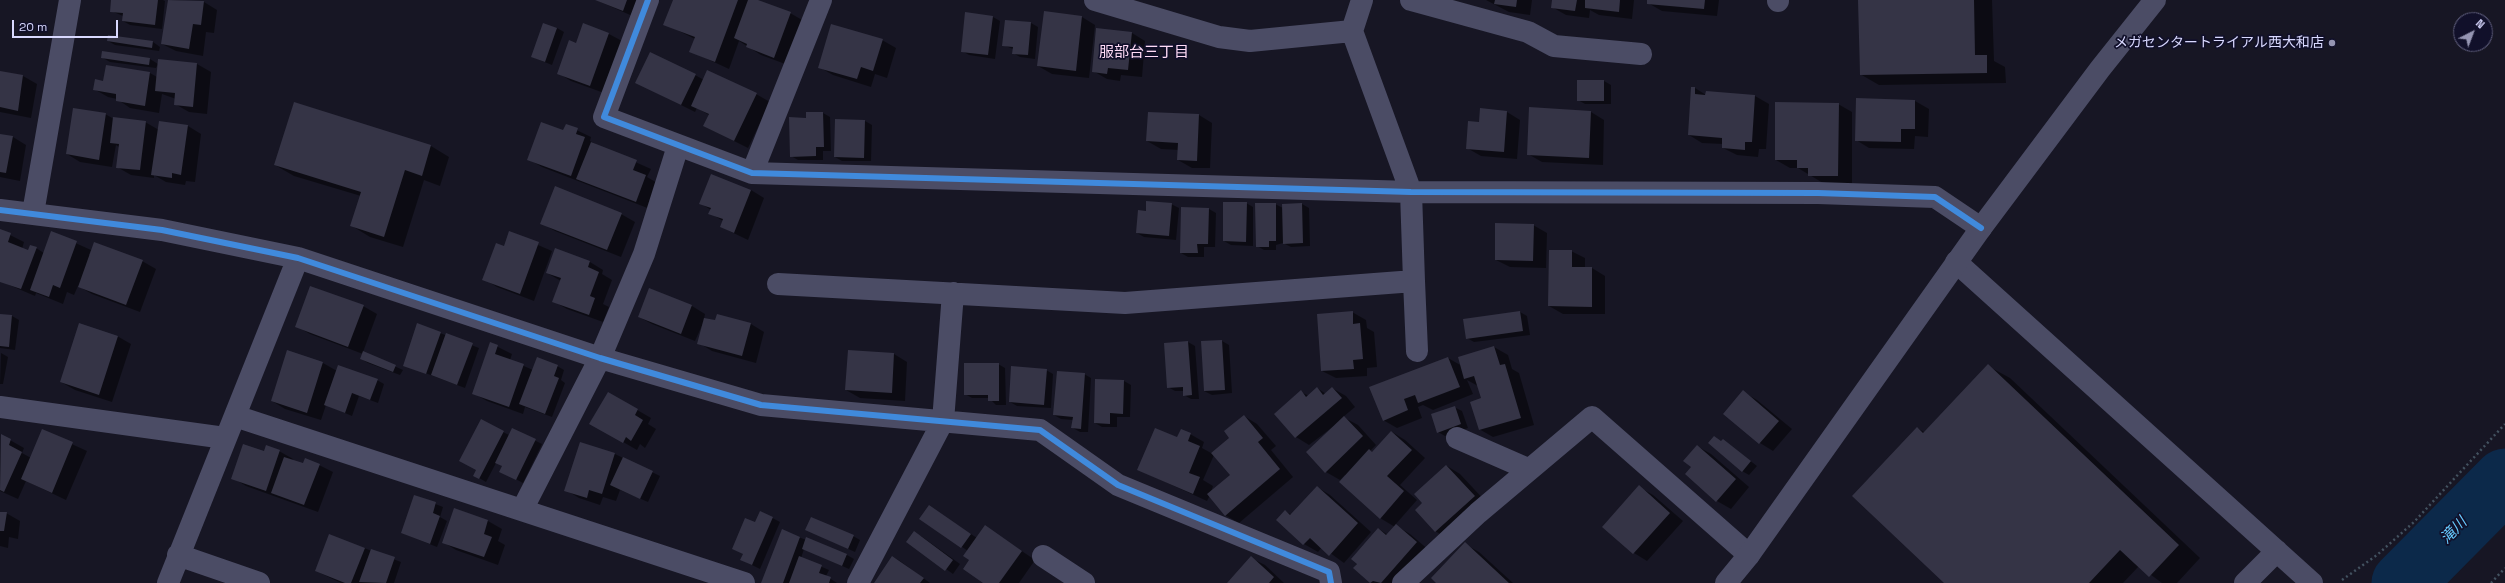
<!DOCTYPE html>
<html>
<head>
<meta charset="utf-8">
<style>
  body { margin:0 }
  #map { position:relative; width:2505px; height:583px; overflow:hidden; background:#171624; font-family:"Space Grotesk",sans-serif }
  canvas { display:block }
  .north { position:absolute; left:2453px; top:12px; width:40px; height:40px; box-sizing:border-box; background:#11102a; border:1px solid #61607f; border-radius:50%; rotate:42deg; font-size:11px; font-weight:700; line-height:16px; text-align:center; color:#d9d9ff }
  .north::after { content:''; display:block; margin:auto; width:14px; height:18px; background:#9595b2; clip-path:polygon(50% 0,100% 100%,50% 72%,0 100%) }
  .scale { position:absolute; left:12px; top:20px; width:106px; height:18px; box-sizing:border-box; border:2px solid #d9d9ff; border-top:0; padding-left:5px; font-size:12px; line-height:14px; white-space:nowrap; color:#d9d9ff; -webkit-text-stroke:3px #11102a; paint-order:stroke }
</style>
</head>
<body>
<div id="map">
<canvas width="2505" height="583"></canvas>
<div class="north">N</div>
<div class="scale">20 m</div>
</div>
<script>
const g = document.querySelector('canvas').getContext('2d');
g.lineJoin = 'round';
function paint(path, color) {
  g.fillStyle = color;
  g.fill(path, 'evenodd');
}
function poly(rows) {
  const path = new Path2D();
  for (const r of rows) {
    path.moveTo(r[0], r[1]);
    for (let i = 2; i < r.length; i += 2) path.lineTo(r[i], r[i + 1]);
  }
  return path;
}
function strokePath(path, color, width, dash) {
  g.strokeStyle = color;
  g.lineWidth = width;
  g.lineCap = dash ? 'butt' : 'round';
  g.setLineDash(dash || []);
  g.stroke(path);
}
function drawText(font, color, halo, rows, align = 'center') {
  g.font = font + ' "Space Grotesk","Noto Sans JP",sans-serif';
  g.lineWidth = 3.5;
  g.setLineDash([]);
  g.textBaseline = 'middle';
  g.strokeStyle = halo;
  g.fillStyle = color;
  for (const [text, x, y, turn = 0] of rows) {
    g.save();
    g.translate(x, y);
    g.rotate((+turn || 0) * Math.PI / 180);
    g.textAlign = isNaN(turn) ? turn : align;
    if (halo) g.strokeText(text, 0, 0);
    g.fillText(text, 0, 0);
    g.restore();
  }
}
paint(poly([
  [112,0,163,0,165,1,162,29,130,25,123,21,123,16,111,11],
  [169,0,204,2,217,10,214,33,206,32,203,56,176,51,162,44],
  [596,0,644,0,637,18],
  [674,0,755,0,790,13,804,21,788,65,761,55,739,41,729,69,690,51,695,39,665,24],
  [1486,0,1532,0,1530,15,1509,12],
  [1553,0,1634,0,1632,19,1599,15,1590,10,1589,18,1566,15,1552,7],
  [1648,0,1719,0,1717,16,1662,11,1648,3],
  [1859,0,1992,0,1994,61,2005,67,2006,83,1879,85,1860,74],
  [993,17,1000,21,995,59,969,55,962,51],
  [1082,17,1095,25,1089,78,1052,74,1038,66],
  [1006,21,1031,23,1038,27,1035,59,1020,57,1013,53,1013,49,1003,45],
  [557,28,564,32,552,65,532,57],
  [1132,33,1145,41,1142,77,1121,75,1120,81,1107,79,1093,71],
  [609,34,622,41,604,93,571,81,558,73,576,44],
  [882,40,896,48,887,78,875,74,871,87,833,75,819,67],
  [108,41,153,42,160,47,159,51,115,45],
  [103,58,150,59,158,64,159,60,197,64,211,72,207,114,189,112,175,104,176,99,162,94,159,113,130,108,117,99,108,97,94,89,104,82,150,73,157,77,158,64,156,68,110,62],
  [0,72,23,76,37,84,31,118,0,112],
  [695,75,704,80,756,94,770,102,748,148,704,126,709,115,697,108,695,112,637,83],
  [1578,81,1604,81,1611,85,1611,104,1585,104,1578,100],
  [1695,88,1706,95,1707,92,1755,96,1769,104,1766,149,1759,149,1758,157,1737,155,1723,148,1723,144,1702,143,1689,135],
  [1857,99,1915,101,1929,109,1928,137,1915,136,1914,149,1869,148,1856,140],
  [294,103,431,146,449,157,440,186,424,180,403,247,370,237,352,226,361,196,294,176,275,165],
  [1838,104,1852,112,1852,184,1823,183,1798,168,1790,168,1776,160],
  [1507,112,1520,120,1517,159,1481,156,1467,148,1480,123],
  [1591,112,1604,120,1603,165,1542,162,1528,154],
  [823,113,830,117,831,151,823,151,823,160,798,160,791,156,807,119],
  [105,114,114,119,145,122,159,130,188,126,201,134,195,182,186,181,185,185,166,182,154,175,154,178,131,175,117,167,119,147,116,145,112,167,80,162,67,154],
  [1199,115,1212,123,1210,168,1192,168,1178,160,1179,150,1161,149,1147,141],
  [865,121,872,125,871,161,842,161,835,157],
  [566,125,591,137,590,141,597,145,651,169,647,177,659,184,650,209,542,167,528,159,564,131],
  [0,135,13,137,26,145,20,181,0,177],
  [751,190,764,198,748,240,721,227,723,221,710,213,711,210,700,203],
  [1246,203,1253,207,1253,246,1231,245,1224,241],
  [1171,204,1179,208,1176,240,1144,237,1137,233,1147,212],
  [1275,204,1283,208,1302,204,1309,208,1310,246,1291,247,1283,243,1276,245,1276,250,1264,250,1257,246],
  [1209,209,1216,213,1215,247,1204,247,1204,257,1188,257,1181,253],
  [621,214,635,222,621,257,555,231,541,223],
  [1533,225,1547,233,1546,268,1510,267,1496,260],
  [0,230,24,242,22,249,28,251,36,248,44,253,51,232,91,250,89,255,90,255,142,261,156,269,140,312,92,294,78,286,74,295,67,292,63,304,36,293,35,296,0,281],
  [510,233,552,251,534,301,497,287,484,279,504,247],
  [556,250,590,262,603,270,602,274,612,280,603,304,609,307,603,322,567,309,553,301,561,281,547,273],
  [1571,251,1585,258,1585,268,1592,268,1605,276,1605,314,1563,314,1549,306],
  [650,289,692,306,705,314,704,319,751,324,764,332,756,363,712,351,699,343,704,321,695,341,652,324,639,317],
  [363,306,377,314,363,352,403,370,400,375,368,363,361,359,363,354,310,334,296,326],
  [1352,312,1366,320,1367,328,1374,332,1377,367,1367,368,1367,376,1336,378,1322,371],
  [1520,312,1527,316,1530,335,1474,342,1467,338],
  [0,315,12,316,19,320,15,350,0,348],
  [440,333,479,348,465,388,404,365],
  [117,336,131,344,112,402,75,390,61,382],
  [1222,341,1229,345,1232,393,1212,395,1204,391],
  [1188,342,1195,346,1199,399,1191,399,1184,395,1184,391,1175,391,1168,387],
  [490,343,512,354,510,360,533,370,557,366,564,370,561,380,565,383,552,417,525,407,523,414,487,401,473,393],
  [1494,347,1508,355,1512,369,1519,373,1534,425,1493,437,1479,429,1482,399,1478,386,1467,380,1473,394,1433,410,1423,405,1418,407,1422,418,1397,428,1383,420,1371,388,1448,358,1462,366],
  [288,351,323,363,337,371,377,380,384,384,378,403,359,396,352,416,326,405,321,420,285,409,272,401],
  [1,353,8,357,3,384,0,384],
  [894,354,907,362,905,401,860,398,846,390],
  [998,364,1005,368,1006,405,996,405,989,398,972,398,965,394],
  [1988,366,2010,378,2200,558,2177,583,2162,583,2139,566,2123,583,1945,583,1917,428,1924,432],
  [1046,370,1053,374,1051,408,1017,406,1010,402],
  [1084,374,1091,378,1088,432,1080,432,1073,428,1073,420,1061,419,1054,415],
  [1124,381,1131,385,1130,417,1117,417,1117,427,1102,427,1095,423],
  [1317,388,1326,394,1332,388,1346,396,1355,407,1343,417,1358,425,1376,445,1370,451,1373,453,1392,432,1405,440,1425,458,1400,485,1417,500,1395,525,1410,534,1430,551,1401,583,1372,583,1354,568,1379,529,1388,535,1395,527,1380,518,1345,475,1340,480,1326,472,1334,426,1309,445,1296,437,1301,392,1309,396],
  [1743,392,1757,400,1792,429,1773,451,1760,443,1724,414],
  [608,393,651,418,648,424,656,429,645,448,640,444,637,450,590,423],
  [1454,407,1462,411,1468,428,1445,436,1438,432],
  [1244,416,1257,424,1276,446,1271,450,1293,477,1239,523,1225,515,1210,495,1207,501,1139,470,1178,438,1190,434,1204,442,1202,448,1211,453,1230,438],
  [1214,455,1231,475,1211,492,1213,486,1203,480],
  [512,429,542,444,523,483,508,475,503,466,496,463,486,482,474,475,503,432,509,435],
  [43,431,87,451,66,500,26,481,18,499,0,491,1,435,24,448,22,453,31,458],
  [1723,440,1757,466,1749,475,1742,471,1722,442],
  [581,443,615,454,660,476,648,502,620,490,616,501,603,497,600,505,579,498,566,490],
  [1697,446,1711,454,1749,487,1731,509,1717,501,1686,474,1692,467],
  [279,451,293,459,292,461,303,465,319,465,333,472,318,512,246,486,233,478,265,452],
  [1447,466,1460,474,1488,504,1449,539,1435,531,1424,503],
  [1317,487,1330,495,1371,532,1344,563,1322,547,1318,552,1304,544,1285,511,1292,515],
  [1639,487,1653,495,1683,521,1647,561,1634,553],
  [415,496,443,507,440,517,447,521,437,547,402,533],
  [455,509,488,521,502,529,498,541,505,545,498,565,456,550,443,542],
  [936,511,977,538,985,526,1035,560,1019,583,984,583,968,551,921,519],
  [761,512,780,522,760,569,742,560,744,554,733,549,756,524],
  [0,513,6,513,20,521,18,539,9,537,8,548,0,546],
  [807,530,853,536,860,540,855,552],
  [782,531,847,555,854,559,849,569,804,549,801,558,829,570,826,576,837,583,762,583],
  [921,536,960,564,953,574,907,541],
  [1465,544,1479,552,1513,583,1438,583],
  [364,548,401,562,394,583,341,583,316,571],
  [893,557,900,561,930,583,876,583],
  [1251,558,1265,565,1284,583,1228,583]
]), '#0007');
strokePath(poly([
  [2403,583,2505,480]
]), '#0c294a', 63);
paint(poly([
  [111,0,158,0,155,25,122,21,123,13,110,12],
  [168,0,204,1,201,25,193,24,189,49,161,44],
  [595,0,627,0,623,11],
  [673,0,738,0,715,62,689,52,695,37,663,25],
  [748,0,758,0,791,12,774,58,746,47,747,44,734,38],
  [1495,0,1517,0,1516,7,1494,4],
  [1552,0,1577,0,1575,11,1551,8],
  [1585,0,1620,0,1619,12,1585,8],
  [1647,0,1705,0,1704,9,1647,4],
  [1858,0,1974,0,1975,55,1987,55,1987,73,1860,75],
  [1044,11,1082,16,1076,71,1037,66],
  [965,12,993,16,988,55,961,52],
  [1005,20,1031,22,1028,55,1012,54,1013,47,1002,46],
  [543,23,557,28,545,62,531,57],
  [583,23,609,33,590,86,557,74,569,40,576,43],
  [831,24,883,39,873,71,861,67,857,79,818,68],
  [1096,28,1132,32,1128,70,1108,68,1107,74,1092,72],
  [108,35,153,41,152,48,107,41],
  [102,51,150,58,149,65,101,58],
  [650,52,696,74,681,105,635,83],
  [158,59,197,63,193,107,174,105,175,93,155,91],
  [106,65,150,72,145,106,116,101,116,94,93,90,95,79,103,81],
  [707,70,757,93,734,141,703,126,709,114,691,106],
  [0,71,23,75,18,111,0,107],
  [1577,80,1604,80,1604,101,1577,101],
  [1691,87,1695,87,1695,94,1705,95,1706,91,1755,95,1752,142,1745,142,1745,150,1722,148,1722,138,1688,135],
  [1856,98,1915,100,1915,129,1901,129,1901,142,1855,141],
  [294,102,431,145,422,176,405,170,384,237,350,226,361,192,274,165],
  [1775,102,1839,103,1838,176,1808,176,1808,168,1797,168,1797,160,1775,160],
  [1529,107,1591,111,1589,158,1527,155],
  [73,108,106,113,99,160,66,154],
  [1480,108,1507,111,1504,152,1466,149,1468,121,1479,122],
  [806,112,823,112,824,147,816,147,816,156,790,157,789,117,806,118],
  [1148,112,1199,114,1197,161,1177,160,1178,143,1146,141],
  [113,117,146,121,140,170,116,168,119,144,110,143],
  [835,119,865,120,864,158,834,157],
  [159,121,188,125,181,175,172,173,172,178,151,175],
  [541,122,563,130,566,124,578,128,576,134,585,137,571,176,527,160],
  [0,134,13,136,6,173,0,172],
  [591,142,637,160,633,170,646,175,636,202,576,179],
  [711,174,751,190,734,233,720,227,723,219,708,214,711,208,699,204],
  [555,186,622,213,607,250,540,224],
  [1146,201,1172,203,1169,236,1136,233,1138,210,1146,211],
  [1223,202,1247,202,1246,242,1223,241],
  [1255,203,1276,203,1276,241,1269,241,1269,247,1256,247],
  [1302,203,1303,243,1283,244,1282,204],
  [1181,207,1209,208,1208,244,1197,244,1198,253,1180,253],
  [1495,223,1534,224,1533,261,1495,260],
  [0,229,11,233,8,242,28,250,30,245,37,247,21,289,0,282],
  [51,231,77,241,60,288,53,285,49,297,30,290],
  [509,231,539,242,520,294,482,280,496,243,504,246],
  [94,242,143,260,126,305,78,287],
  [555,248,590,261,588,267,599,272,590,296,595,298,589,315,552,302,561,278,546,273],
  [1549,250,1572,250,1572,267,1592,267,1592,307,1548,306],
  [310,286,364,305,348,347,295,327],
  [649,288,692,305,681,334,638,317],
  [1353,311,1353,324,1360,323,1363,359,1353,360,1354,369,1321,371,1317,314],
  [1520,311,1523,331,1466,339,1463,319],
  [0,314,12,315,9,347,0,346],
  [717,314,751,323,742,356,697,344,704,318,715,320],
  [79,323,118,336,99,395,60,382],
  [417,323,441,332,426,374,403,366],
  [446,333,473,343,457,385,431,375],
  [1222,340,1225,390,1204,391,1201,341],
  [1188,341,1192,395,1183,396,1183,387,1167,388,1164,343],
  [490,342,498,345,495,354,524,364,509,407,472,394],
  [1494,346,1500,365,1505,364,1521,418,1479,430,1470,402,1481,398,1474,376,1464,379,1458,357],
  [287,350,323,362,307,413,271,401],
  [848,350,894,353,892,393,845,390],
  [363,351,396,365,393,372,360,359],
  [537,357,558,365,554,376,559,378,545,414,519,404],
  [1448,357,1460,387,1418,403,1415,395,1404,399,1408,410,1383,421,1369,387],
  [964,363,999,363,999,401,988,401,988,395,964,395],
  [1988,364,2179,545,2149,577,2120,550,2089,583,1944,583,1852,496,1917,427,1923,433],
  [338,365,378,379,370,400,352,393,345,413,324,405],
  [1011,366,1047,369,1044,405,1009,402],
  [1057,371,1085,373,1081,429,1071,428,1073,417,1053,415],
  [1095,379,1124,380,1123,414,1110,413,1110,424,1094,423],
  [1317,387,1323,395,1332,387,1342,398,1295,438,1274,414,1301,390,1306,397],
  [1743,390,1779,421,1759,444,1723,414],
  [608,392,638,409,635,415,643,420,631,441,626,437,623,443,589,424],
  [1455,406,1461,424,1437,433,1431,414],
  [1244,415,1263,438,1258,442,1280,469,1225,516,1207,494,1230,475,1211,453,1229,438,1224,431],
  [1344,416,1363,436,1325,473,1306,452],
  [481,419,504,431,479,479,473,476,476,470,459,461],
  [512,428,536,439,516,480,499,472,502,466,495,463],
  [1155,428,1177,437,1181,429,1191,433,1188,441,1200,446,1189,473,1200,477,1193,494,1137,470],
  [42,429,73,442,52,493,21,479],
  [1391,431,1412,450,1387,476,1404,491,1380,519,1339,482,1369,449,1372,452],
  [1,434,11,439,9,445,22,452,4,492,0,490],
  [1714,436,1721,441,1723,439,1751,461,1742,472,1708,443],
  [580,442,615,453,602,494,589,490,587,498,564,491],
  [243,444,264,451,266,445,280,450,266,491,231,479],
  [1697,445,1736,479,1716,502,1685,474,1691,467,1683,461],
  [284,457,303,463,305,458,320,464,304,505,271,493],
  [623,457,653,471,640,499,610,485],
  [1446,465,1475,496,1435,532,1415,510,1422,503,1414,494],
  [1639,485,1670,513,1633,554,1602,527],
  [1317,486,1358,523,1329,556,1310,538,1303,545,1276,520,1285,510,1290,515],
  [414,495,436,502,433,513,440,516,430,544,401,533],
  [929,505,971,534,961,548,919,519],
  [454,508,488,520,484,534,492,537,484,557,442,543],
  [760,511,773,517,752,565,740,560,743,554,732,549,745,518,755,522],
  [0,512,7,512,4,531,0,531],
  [811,517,854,535,848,549,805,530],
  [1396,524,1417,542,1381,583,1373,581,1370,583,1353,568,1357,564,1351,559,1378,528,1386,535],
  [985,525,1022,551,999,583,983,583,963,569,969,560,963,556],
  [782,529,800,537,783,583,761,583],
  [914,531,953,560,945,571,906,542],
  [329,534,365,548,351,583,345,583,315,571],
  [806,537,847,554,842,566,802,549],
  [1465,542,1509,583,1436,583,1431,578],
  [371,549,395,557,386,583,359,582],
  [799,556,822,565,819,573,831,577,829,583,789,583],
  [892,556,924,578,920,583,874,583],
  [1251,556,1274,577,1269,583,1227,583]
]), '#353446');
strokePath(poly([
  [2342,580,2377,555,2414,522,2505,424],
  [2491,583,2505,568]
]), '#435260', 2.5, [2, 3]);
strokePath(poly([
  [648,0,604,117,752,173,1411,192,1818,193,1935,197,1981,228],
  [1095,0,1219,37,1250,41,1352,31],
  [1411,0,1528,32,1554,46,1641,54],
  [1778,1,1778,0],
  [752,173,821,0],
  [0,210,162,230,298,258,600,358,761,405,1040,430,1118,485,1329,572,1331,583],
  [33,213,70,0],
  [1956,262,2312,583],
  [1414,281,1417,351],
  [778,284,1125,303,1414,281,1411,192,1352,31,1362,0],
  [0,407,225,438],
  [235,416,744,583],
  [1457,438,1528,469],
  [522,510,600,358,644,254,678,146],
  [178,555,259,583],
  [1043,556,1084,583],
  [168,583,298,258],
  [858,583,943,421,953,293],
  [1403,583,1478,513,1592,417,1749,555],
  [2245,583,2277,551]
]), '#4b4c65', 22);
strokePath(poly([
  [1726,583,1749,555,1981,228,2100,69,2155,0]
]), '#4b4c65', 22);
strokePath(poly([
  [648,0,604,117,752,173,1411,192,1818,193,1935,197,1981,228],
  [0,210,162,230,298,258,600,358,761,405,1040,430,1118,485,1329,572,1331,583]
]), '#408adc', 6);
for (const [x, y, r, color] of [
  [2332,43,4,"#9595b2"]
]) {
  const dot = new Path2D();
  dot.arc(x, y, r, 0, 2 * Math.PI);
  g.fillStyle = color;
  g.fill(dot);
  strokePath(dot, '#11102a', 1.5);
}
drawText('14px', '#d9d9ff', '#11102a', [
  ["メガセンタートライアル西大和店",2324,43]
], 'right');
drawText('15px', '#ffdbf6', '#11102a', [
  ["服部台三丁目",1144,53]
]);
drawText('italic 15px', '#67caff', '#11102a', [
  ["滝川",2454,531,-46]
]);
</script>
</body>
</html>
